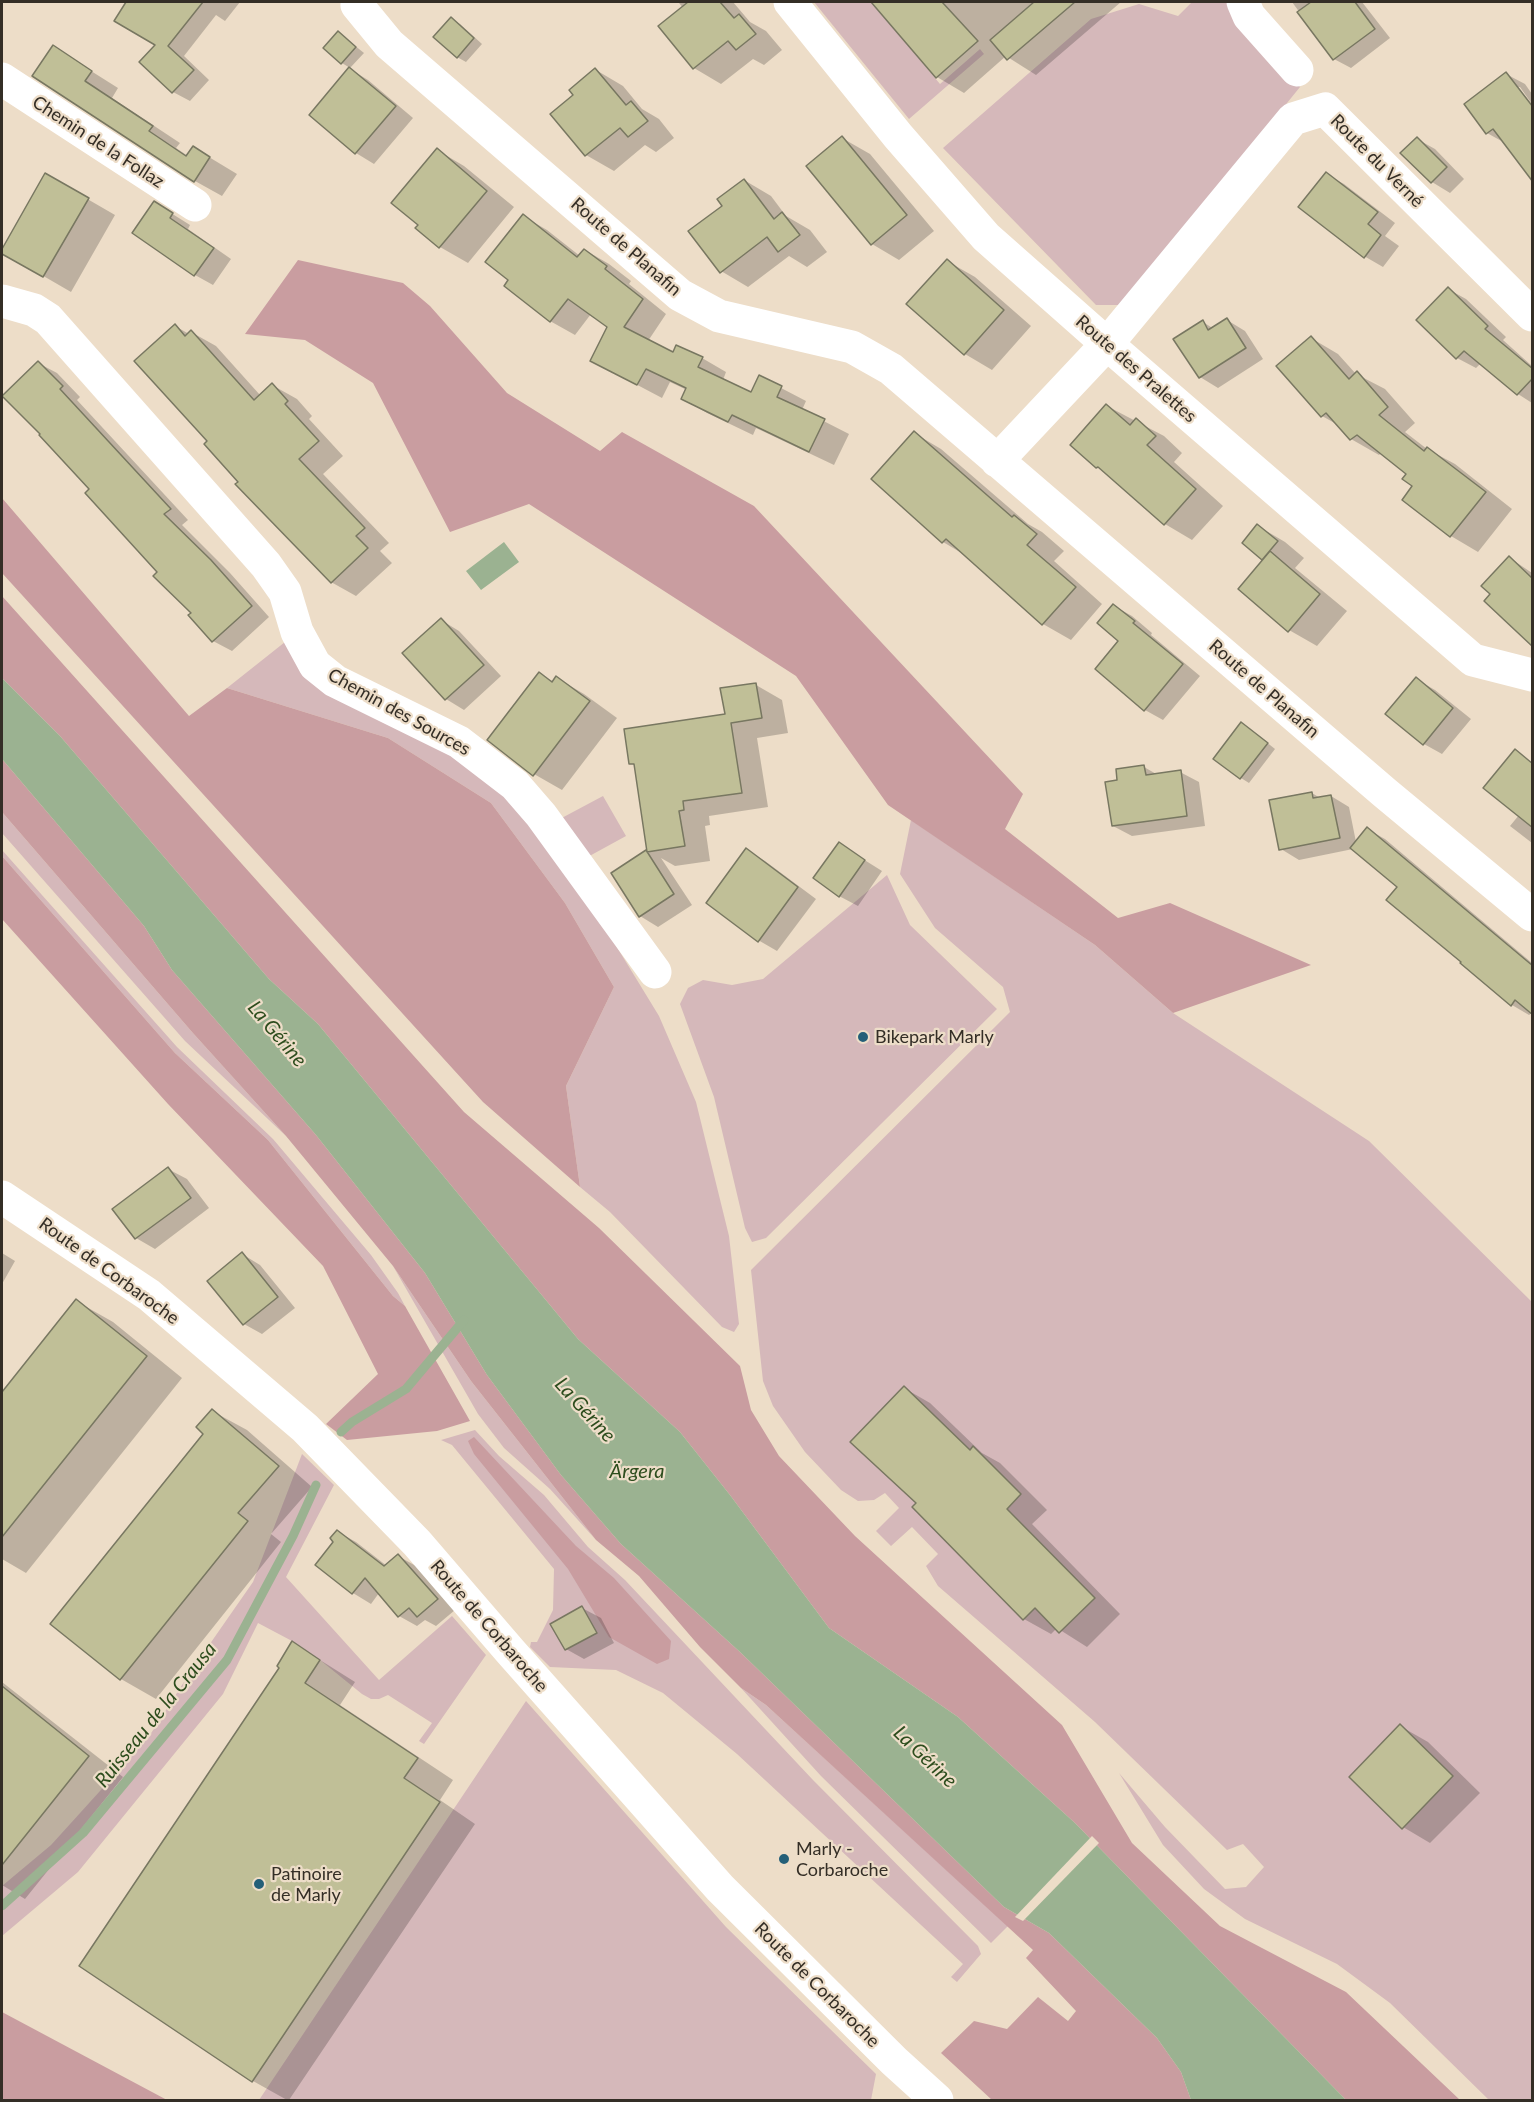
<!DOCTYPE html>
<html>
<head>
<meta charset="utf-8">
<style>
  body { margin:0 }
  #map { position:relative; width:1534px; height:2102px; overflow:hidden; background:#edddc8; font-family:Lato,sans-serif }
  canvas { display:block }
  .frame { position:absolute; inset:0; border:3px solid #342e26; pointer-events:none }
</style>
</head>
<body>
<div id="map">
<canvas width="1534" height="2102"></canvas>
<div class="frame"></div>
</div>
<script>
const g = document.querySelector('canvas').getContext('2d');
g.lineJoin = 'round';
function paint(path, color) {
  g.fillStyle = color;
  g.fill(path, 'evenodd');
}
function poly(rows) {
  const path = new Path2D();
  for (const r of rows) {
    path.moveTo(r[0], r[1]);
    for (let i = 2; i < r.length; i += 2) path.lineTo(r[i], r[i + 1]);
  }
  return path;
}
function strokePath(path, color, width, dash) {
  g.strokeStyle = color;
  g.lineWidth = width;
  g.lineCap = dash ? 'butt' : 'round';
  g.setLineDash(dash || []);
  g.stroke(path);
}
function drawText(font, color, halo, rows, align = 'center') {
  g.font = font + ' Lato,sans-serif';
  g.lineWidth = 4.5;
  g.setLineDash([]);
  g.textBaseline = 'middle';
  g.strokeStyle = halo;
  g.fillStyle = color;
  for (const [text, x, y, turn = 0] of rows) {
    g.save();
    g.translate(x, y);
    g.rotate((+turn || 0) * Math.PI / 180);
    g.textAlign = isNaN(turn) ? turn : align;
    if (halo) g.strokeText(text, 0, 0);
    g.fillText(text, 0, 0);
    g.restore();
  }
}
paint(poly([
  [814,2,880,2,875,6,940,84,980,49,984,54,909,119],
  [1192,2,1229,2,1236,12,1300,87,1123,305,1096,305,943,148,1091,19,1139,4,1178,16],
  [285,642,301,673,328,690,454,751,510,794,582,890,659,1016,696,1102,729,1236,739,1324,734,1332,722,1327,610,1212,580,1187,566,1086,614,987,565,903,491,803,388,738,227,688],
  [603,796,626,836,584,859,558,820],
  [2,812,192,1032,286,1136,185,1041,2,833],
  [911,820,1095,945,1173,1013,1369,1141,1532,1302,1532,2100,1489,2100,1390,2003,1337,1964,1245,1919,1204,1889,1163,1845,1119,1773,1165,1827,1225,1889,1246,1887,1264,1867,1243,1844,1227,1850,1095,1722,938,1586,926,1566,938,1554,912,1527,891,1546,876,1531,899,1508,885,1493,874,1500,858,1501,841,1490,805,1452,773,1406,763,1381,751,1270,1010,1012,1003,987,935,928,900,874],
  [2,850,177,1047,273,1139,371,1255,398,1293,405,1306,393,1296,268,1140,175,1053,2,856],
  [887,875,910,925,997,1009,766,1238,752,1242,745,1228,714,1097,680,1004,688,988,703,980,732,985,763,979],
  [393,1266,471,1381,596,1540,550,1489,504,1448,478,1414],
  [475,1430,499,1456,544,1495,588,1547,625,1580,813,1780,978,1946,981,1954,957,1982,951,1977,963,1964,737,1754,663,1693,616,1670,550,1667,530,1647,531,1642,537,1642,553,1610,554,1569,452,1445,441,1440],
  [302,1454,334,1485,286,1577,379,1680,452,1616,486,1655,424,1744,419,1741,432,1723,388,1695,379,1699,371,1699,362,1694,320,1660,292,1641,258,1623,223,1694,78,1872,2,1936,2,1886,51,1845,148,1738,191,1671,253,1582],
  [741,1688,766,1705,1008,1926,991,1943,821,1776],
  [526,1701,726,1927,876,2074,871,2100,259,2100]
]), '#d5b8ba');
paint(poly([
  [298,260,403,283,430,306,507,393,600,451,622,432,754,506,1023,794,1005,829,1118,918,1170,903,1311,965,1173,1013,1095,945,888,805,796,676,529,504,450,532,373,383,305,340,245,334],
  [2,498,189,716,227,688,388,738,491,803,565,903,614,987,566,1086,580,1187,483,1102,2,573],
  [2,596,464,1112,599,1228,740,1366,751,1410,779,1456,855,1536,1062,1725,1132,1843,1220,1926,1346,1992,1460,2100,1346,2100,1075,1823,958,1717,829,1628,730,1495,680,1432,578,1339,318,1024,269,979,60,736,2,678],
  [2,759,144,926,172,970,316,1135,425,1273,487,1375,561,1475,621,1544,740,1652,1004,1907,1049,1933,1157,2038,1181,2072,1191,2100,992,2100,941,2053,974,2021,1007,2029,1038,1997,1068,2021,1076,2011,1026,1958,1033,1950,766,1705,741,1688,700,1647,639,1576,596,1540,471,1381,393,1266,286,1136,192,1032,2,812],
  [2,856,175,1053,268,1140,393,1296,405,1306,470,1421,437,1431,347,1440,326,1424,378,1374,323,1266,168,1104,2,919],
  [474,1437,576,1546,614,1578,671,1641,669,1659,657,1664,609,1637,568,1569,474,1454,468,1441],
  [2,2012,167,2100,2,2100]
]), '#c99da0');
paint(poly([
  [504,542,519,562,481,590,466,571],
  [2,678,60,736,269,979,318,1024,578,1339,680,1432,730,1495,829,1628,958,1717,1075,1823,1346,2100,1191,2100,1181,2072,1157,2038,1049,1933,1004,1907,740,1652,621,1544,561,1475,487,1375,425,1273,316,1135,172,970,144,926,2,759]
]), '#9bb291');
paint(poly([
  [1092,1836,1099,1843,1023,1921,1015,1917]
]), '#edddc8');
paint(poly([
  [127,2,240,2,225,21,216,15,184,56,209,80,190,101,173,92,141,62,157,44,116,20],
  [681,2,733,2,750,22,766,31,782,50,764,65,753,59,721,84,694,68,683,8,679,3],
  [883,2,1121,2,1036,75,1006,56,964,93,937,77,877,6],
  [1292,2,1362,2,1390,38,1351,68,1334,59],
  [451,19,460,24,482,44,466,62,457,57],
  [339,33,364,53,350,68,342,63],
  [53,47,118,88,112,98,180,143,176,148,188,156,194,148,237,174,222,196,195,181,34,76],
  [350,69,368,80,413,118,374,164,356,153,311,115],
  [596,70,623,86,642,109,659,119,674,138,656,152,645,145,614,171,586,155],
  [1506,74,1525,84,1532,94,1532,104,1520,87,1516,87,1505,143,1487,133],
  [842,138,870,154,934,231,899,260,872,244],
  [1417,139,1435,149,1464,179,1450,193,1432,182],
  [437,150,464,166,514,207,468,263,440,247,417,228],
  [1326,174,1344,184,1395,223,1385,236,1399,246,1383,267,1364,256],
  [46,175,115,215,71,292,2,252],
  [744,180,771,196,786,216,810,230,827,252,807,267,789,256,748,287,721,271,724,206],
  [155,203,190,225,188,229,231,259,213,285,195,275],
  [523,216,547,230,580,256,585,250,609,264,631,281,629,284,666,314,648,341,674,354,702,358,726,372,723,380,752,394,760,377,806,401,802,410,849,434,834,465,756,428,753,435,707,413,683,399,687,390,670,382,662,398,592,361,609,327,591,314,575,335,550,321,510,280],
  [947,261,975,277,1031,326,992,370,965,354],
  [1448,289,1466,299,1506,337,1503,340,1532,366,1532,403,1518,394,1481,363,1476,368,1457,358,1418,320],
  [1227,320,1245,331,1263,359,1218,388,1200,377,1203,322,1214,329],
  [175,326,189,334,191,332,216,346,260,395,272,385,297,399,312,416,309,419,343,456,323,474,389,543,380,551,392,563,356,596,331,582,240,482,209,442],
  [1311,338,1338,354,1356,374,1385,389,1415,423,1405,432,1427,449,1455,464,1512,509,1478,552,1451,536,1404,499,1415,486,1408,473,1382,452,1379,455,1351,439,1340,426,1322,416],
  [38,363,57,373,80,397,77,400,188,520,182,525,230,573,269,617,232,651,213,641,193,613,91,489,42,434],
  [1107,406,1164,436,1182,453,1174,462,1223,506,1192,540,1165,524,1108,473,1097,467],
  [914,433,941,449,1028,524,1042,532,1064,551,1054,561,1102,604,1071,640,1043,624,965,555,943,542,873,479],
  [1258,526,1285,542,1304,558,1295,568,1347,611,1317,646,1289,630,1265,560,1262,558],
  [1510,558,1532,573,1532,644,1492,594],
  [1114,606,1132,616,1152,633,1151,635,1200,676,1163,720,1145,710,1121,641],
  [441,620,459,631,501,676,464,710,446,699],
  [540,674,554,682,557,678,584,694,617,718,562,790,534,774,490,740],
  [1416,679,1435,690,1471,719,1442,754,1424,744],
  [756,685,782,700,788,733,757,738,768,807,709,816,710,825,705,826,710,861,675,866,661,858,692,905,658,927,640,916,646,852,649,854,636,766,631,763,726,715],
  [1250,729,1275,749,1249,783,1241,778],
  [1532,766,1532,843,1510,826,1519,815],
  [1144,767,1158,775,1180,772,1199,782,1205,826,1132,836,1113,826,1119,781],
  [1312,793,1320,798,1331,796,1349,807,1356,842,1367,829,1385,839,1532,963,1532,1013,1529,1015,1512,1005,1463,962,1399,887,1353,849,1299,860,1281,849],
  [839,844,882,871,858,906,839,896],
  [747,850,765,861,816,899,777,951,758,940],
  [168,1169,187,1179,209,1208,155,1249,136,1238,114,1209],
  [2,1253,15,1261,2,1284],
  [242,1254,260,1265,295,1308,262,1334,244,1324],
  [76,1301,113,1322,182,1378,26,1573,2,1559,2,1394],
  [904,1388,930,1403,982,1453,1000,1463,1047,1510,1032,1524,1120,1614,1087,1647,1057,1628,1051,1634,1024,1619,914,1507,918,1503],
  [212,1411,247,1430,312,1487,271,1534,281,1542,156,1699,121,1679,52,1624,205,1434],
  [338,1532,356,1542,387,1566,398,1556,416,1566,455,1610,436,1626,425,1620,417,1626,399,1616,379,1593,371,1604,353,1593,317,1565,335,1542],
  [582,1608,601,1618,614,1643,584,1659,566,1649],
  [293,1643,355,1682,340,1705,453,1780,440,1800,475,1824,289,2100,287,2100,253,2081,81,1966,281,1667],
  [2,1682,123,1777,25,1899,2,1885],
  [1400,1726,1428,1742,1480,1793,1430,1843,1403,1827]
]), '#0003');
strokePath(poly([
  [341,1432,352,1422,406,1389,464,1320],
  [2,1906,83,1833,227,1660,293,1536,316,1485]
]), '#9bb291', 9);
const building = poly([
  [126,2,203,2,168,46,194,70,172,93,139,62,155,45,114,21,126,2],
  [688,2,720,2,734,18,739,14,756,34,736,50,728,41,693,69,658,26,688,2],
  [871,2,942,2,978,41,936,78,871,2],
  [1034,2,1075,2,1007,60,990,40,1034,2],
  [1311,2,1355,2,1375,29,1333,60,1297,12,1311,2],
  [451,17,474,38,457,58,433,37,451,17],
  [338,31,356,47,341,64,323,48,338,31],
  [53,45,92,71,85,81,153,126,149,131,186,156,193,146,210,157,194,182,32,76,53,45],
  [349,67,396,106,355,154,309,115,349,67],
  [595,68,626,105,631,101,648,121,628,137,620,128,585,156,550,114,573,95,569,90,595,68],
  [1506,72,1533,107,1533,182,1493,129,1486,134,1464,104,1506,72],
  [842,136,907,215,871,245,806,166,842,136],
  [1417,137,1447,167,1431,183,1400,153,1417,137],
  [437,148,487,191,439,248,415,228,418,225,391,203,437,148],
  [1326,172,1378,212,1368,224,1381,235,1364,258,1298,207,1326,172],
  [45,173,89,198,43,277,2,254,2,249,45,173],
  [744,179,774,219,782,212,800,235,778,252,767,237,720,273,688,231,722,206,717,199,744,179],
  [154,201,173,213,170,218,214,248,194,276,132,233,154,201],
  [523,214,577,257,584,249,607,266,605,269,643,299,624,327,673,352,676,345,703,357,698,367,751,392,759,375,782,386,777,397,825,419,809,452,732,415,728,422,681,399,686,388,646,369,637,385,590,361,607,327,568,299,550,322,504,286,508,280,485,262,523,214],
  [947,259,1004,310,964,355,906,304,947,259],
  [1448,287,1488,326,1485,329,1533,369,1533,378,1517,395,1464,351,1456,359,1416,320,1448,287],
  [1227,318,1246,348,1199,378,1173,339,1203,320,1208,330,1227,318],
  [175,324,185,336,191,330,254,400,272,383,288,401,285,404,319,441,299,459,365,528,356,536,368,548,331,583,235,484,238,482,204,444,207,441,134,361,175,324],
  [1311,336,1349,379,1357,371,1388,407,1379,415,1424,451,1427,447,1486,492,1450,537,1402,500,1412,486,1402,479,1406,474,1357,435,1350,440,1326,413,1321,417,1276,366,1311,336],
  [38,361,63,386,60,389,171,509,164,514,211,560,252,606,212,642,188,615,191,613,153,576,157,572,85,493,89,489,39,435,40,434,2,396,38,361],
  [1106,404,1130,425,1136,418,1156,436,1147,445,1196,489,1164,525,1098,467,1096,468,1070,445,1106,404],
  [914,431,1012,517,1014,515,1037,534,1027,545,1076,587,1042,625,946,539,942,543,871,479,914,431],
  [1257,524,1278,541,1262,560,1242,543,1257,524],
  [1270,551,1320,594,1288,632,1238,589,1270,551],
  [1509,556,1533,579,1533,647,1484,601,1490,594,1481,586,1509,556],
  [1113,604,1135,621,1133,623,1183,664,1144,711,1095,669,1118,641,1097,623,1113,604],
  [441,618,484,665,445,700,402,653,441,618],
  [539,672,552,682,556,676,590,701,533,776,487,740,539,672],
  [1416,677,1453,708,1423,745,1385,714,1416,677],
  [756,683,762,718,731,723,742,793,683,801,684,810,679,811,685,846,647,852,634,764,629,764,624,729,725,714,720,688,756,683],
  [1241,722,1268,743,1240,779,1213,759,1241,722],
  [1515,749,1533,764,1533,828,1483,788,1515,749],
  [1144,765,1146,775,1181,770,1187,816,1112,826,1105,782,1117,780,1116,769,1144,765],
  [1312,792,1313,798,1331,795,1340,838,1279,850,1269,800,1312,792],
  [1367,827,1533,966,1533,1015,1515,1000,1511,1006,1460,963,1461,962,1386,900,1397,887,1350,848,1367,827],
  [839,842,865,860,839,897,813,878,839,842],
  [746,848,798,887,758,942,706,903,746,848],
  [646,850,674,894,639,917,611,873,646,850],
  [168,1167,191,1198,135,1239,112,1209,168,1167],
  [242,1252,278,1297,243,1325,207,1281,242,1252],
  [76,1299,147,1356,2,1537,2,1392,76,1299],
  [904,1386,970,1450,973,1446,1021,1494,1007,1509,1095,1598,1059,1633,1035,1608,1023,1620,912,1507,916,1503,850,1442,904,1386],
  [212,1409,279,1466,238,1513,248,1521,120,1680,50,1624,203,1434,196,1427,212,1409],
  [337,1530,384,1566,398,1554,438,1599,417,1617,409,1608,398,1617,365,1578,352,1594,315,1565,333,1542,330,1538,337,1530],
  [582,1606,597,1633,565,1650,550,1624,582,1606],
  [292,1641,320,1660,305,1683,418,1758,404,1778,440,1802,252,2082,79,1966,279,1668,277,1666,292,1641],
  [2,1686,89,1756,2,1865,2,1686],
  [1400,1724,1453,1776,1402,1829,1349,1777,1400,1724]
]);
paint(building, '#c0bf97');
strokePath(building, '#787761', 1.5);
strokePath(poly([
  [358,2,357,5,389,44,680,295,719,316,852,347,891,369,1385,793,1532,915],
  [790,2,898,136,986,237,1107,344,1473,660,1532,675],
  [1243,2,1249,16,1297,70],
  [2,79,195,205],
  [2,301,34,310,48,319,266,565,285,592,297,632,315,665,335,681,459,742,515,785,541,815,655,972],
  [997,461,1107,344,1293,119,1325,109,1532,315]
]), '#fff', 33);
strokePath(poly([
  [2,1197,149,1295,305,1428,417,1543,510,1651,720,1888,894,2061,937,2100]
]), '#fff', 33);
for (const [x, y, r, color] of [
  [863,1037,6,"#245f78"],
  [784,1859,6,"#245f78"],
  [259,1884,6,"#245f78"]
]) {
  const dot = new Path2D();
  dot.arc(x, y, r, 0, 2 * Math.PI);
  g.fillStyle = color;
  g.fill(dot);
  strokePath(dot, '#edddc8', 2);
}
drawText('18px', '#342e26', '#edddc8', [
  ["Chemin de la Follaz",98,142,33],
  ["Route du Verné",1377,161,45],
  ["Route de Planafin",626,247,41],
  ["Route des Pralettes",1136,369,41],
  ["Route de Planafin",1264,689,41],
  ["Chemin des Sources",399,712,29],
  ["Route de Corbaroche",109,1271,36],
  ["Route de Corbaroche",489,1626,49],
  ["Route de Corbaroche",817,1985,45]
]);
drawText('18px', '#342e26', '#edddc8', [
  ["Bikepark Marly",875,1037],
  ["Marly -",796,1849],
  ["Corbaroche",796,1870],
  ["Patinoire",271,1874],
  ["de Marly",271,1895]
], 'left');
drawText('italic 20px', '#2d4d1d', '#edddc8', [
  ["La Gérine",277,1034,50],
  ["La Gérine",585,1410,48],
  ["Ärgera",637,1472],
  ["Ruisseau de la Crausa",156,1715,-51],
  ["La Gérine",925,1757,44]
]);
</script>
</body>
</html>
